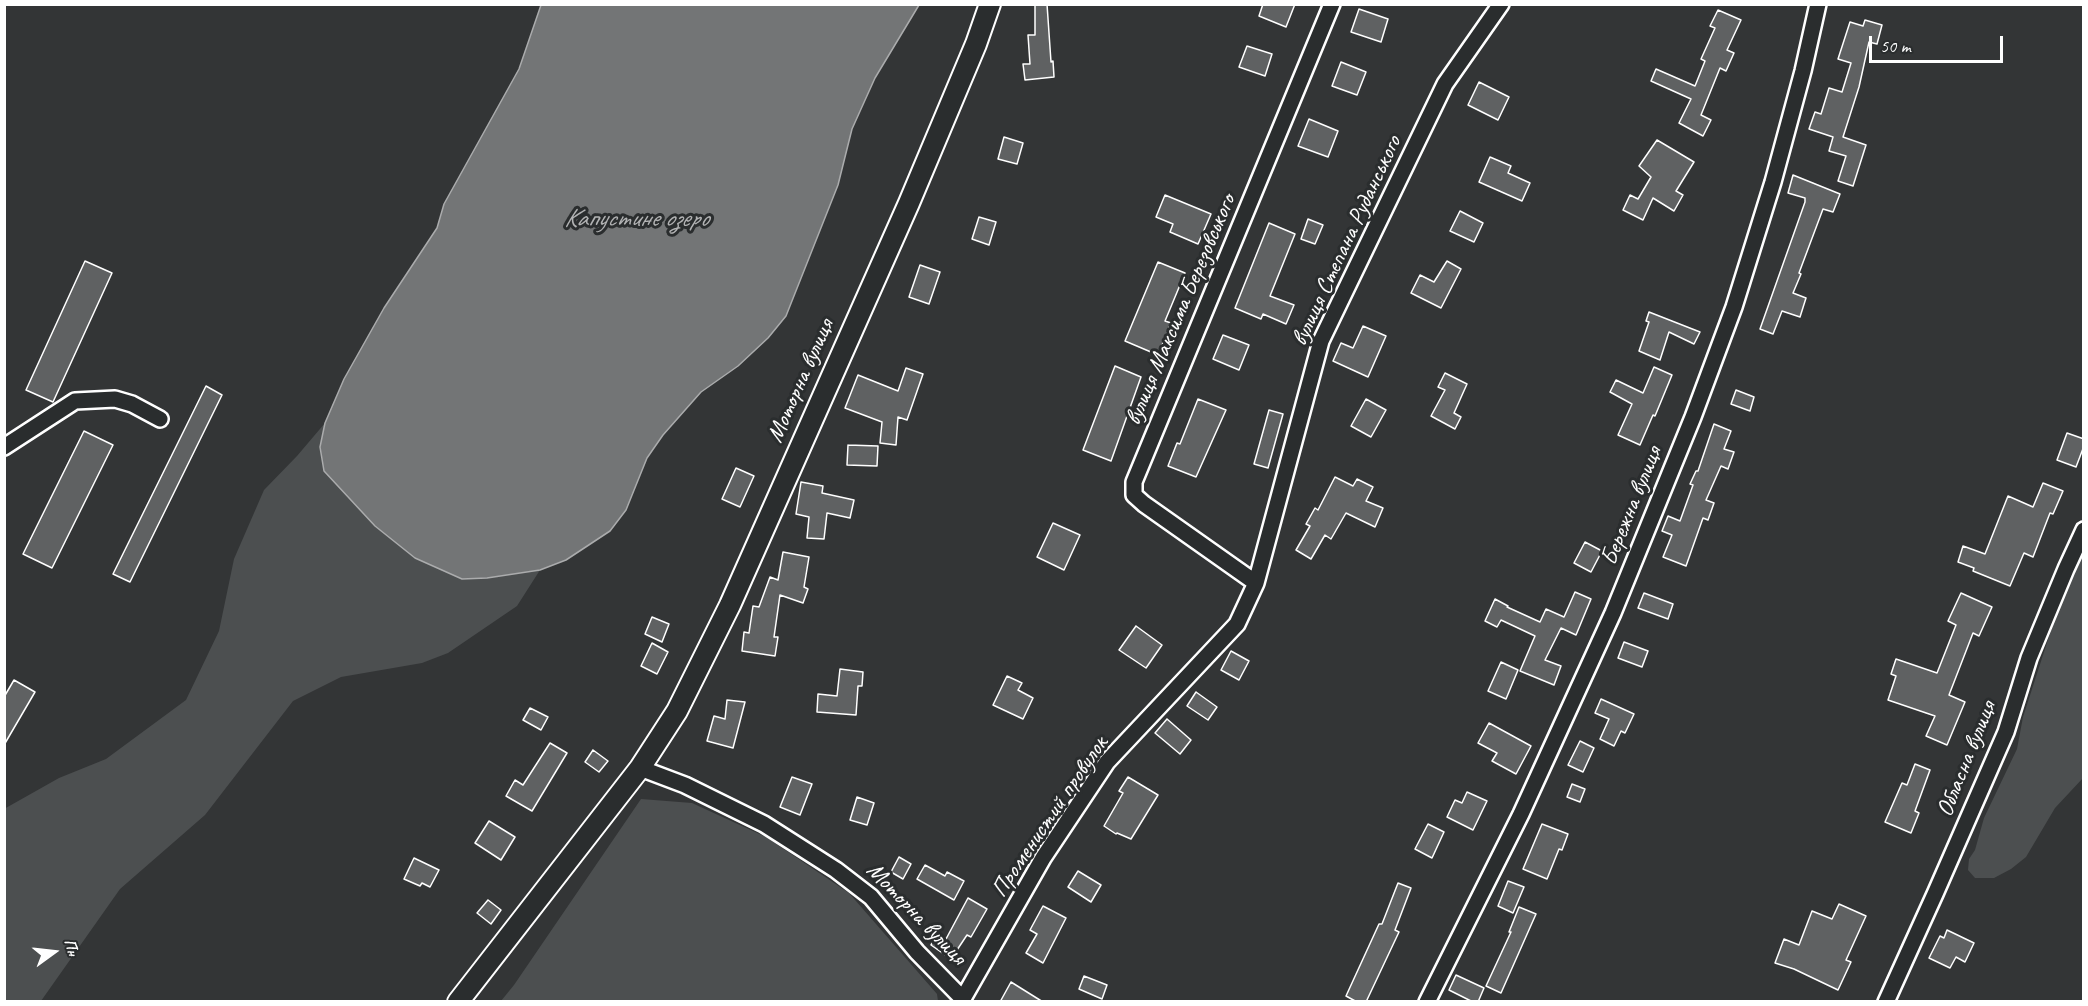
<!DOCTYPE html>
<html>
<head>
<meta charset="utf-8">
<style>
  body { margin:0 }
  #map { position:relative; width:2088px; height:1006px; overflow:hidden; background:#333536; font-family:Caveat,sans-serif }
  canvas { display:block }
  .frame { position:absolute; inset:0; border:6px solid #fff; pointer-events:none }
  .north { position:absolute; left:24px; top:922px; width:60px; height:60px; -webkit-text-stroke:4px #2a2d2e; paint-order:stroke; rotate:75deg; font-size:16px; font-weight:700; line-height:24px; text-align:center; color:#fff }
  .north::after { content:''; display:block; margin:auto; width:21px; height:27px; background:#fff; clip-path:polygon(50% 0,100% 100%,50% 72%,0 100%) }
  .scale { position:absolute; left:1869px; top:36px; width:134px; height:27px; box-sizing:border-box; border:3px solid #fff; border-top:0; padding-left:8px; font-size:18px; line-height:21px; white-space:nowrap; color:#fff; -webkit-text-stroke:4px #2a2d2e; paint-order:stroke }
</style>
</head>
<body>
<div id="map">
<canvas width="2088" height="1006"></canvas>
<div class="frame"></div>
<div class="north">Пн</div>
<div class="scale">50 m</div>
</div>
<script>
const g = document.querySelector('canvas').getContext('2d');
g.lineJoin = 'round';
function paint(path, color) {
  g.fillStyle = color;
  g.fill(path, 'evenodd');
}
function poly(rows) {
  const path = new Path2D();
  for (const r of rows) {
    path.moveTo(r[0], r[1]);
    for (let i = 2; i < r.length; i += 2) path.lineTo(r[i], r[i + 1]);
  }
  return path;
}
function strokePath(path, color, width, dash) {
  g.strokeStyle = color;
  g.lineWidth = width;
  g.lineCap = dash ? 'butt' : 'round';
  g.setLineDash(dash || []);
  g.stroke(path);
}
function drawText(font, color, halo, rows, align = 'center') {
  g.font = font + ' Caveat,sans-serif';
  g.lineWidth = 6;
  g.setLineDash([]);
  g.textBaseline = 'middle';
  g.strokeStyle = halo;
  g.fillStyle = color;
  for (const [text, x, y, turn = 0] of rows) {
    g.save();
    g.translate(x, y);
    g.rotate((+turn || 0) * Math.PI / 180);
    g.textAlign = isNaN(turn) ? turn : align;
    if (halo) g.strokeText(text, 0, 0);
    g.fillText(text, 0, 0);
    g.restore();
  }
}
paint(poly([
  [325,423,320,447,462,579,487,578,540,570,517,606,448,653,422,663,341,677,293,701,205,815,120,889,41,1001,5,1001,4,809,59,778,106,759,186,700,219,631,234,559,264,490,297,456],
  [2083,548,2083,778,2055,808,2026,857,2011,869,1994,878,1975,878,1968,870,1969,859,1975,850,1984,818,2017,749,2023,717,2065,587],
  [641,799,692,803,766,837,849,893,937,994,938,1001,501,1001,514,985]
]), '#4c4f50');
const water = poly([
  [541,5,919,5,875,78,852,129,838,185,786,316,768,338,738,366,701,392,663,435,647,458,626,510,610,531,566,560,540,570,487,578,462,579,415,558,375,526,324,471,320,447,325,423,344,379,384,308,437,228,444,204,519,69,541,5]
]);
paint(water, '#737576');
strokePath(water, '#abacad', 1.5);
const building = poly([
  [1035,4,1047,4,1051,62,1053,61,1054,77,1025,80,1023,64,1030,64,1028,35,1035,35,1035,4],
  [1263,4,1295,4,1286,27,1259,16,1263,4],
  [1359,9,1388,19,1381,42,1351,32,1359,9],
  [1718,10,1741,20,1727,50,1734,53,1726,71,1720,68,1701,115,1711,120,1703,136,1679,123,1691,99,1651,81,1656,69,1695,86,1705,61,1701,59,1715,28,1710,26,1718,10],
  [1865,20,1882,25,1877,44,1869,42,1859,87,1843,137,1866,145,1853,186,1838,181,1846,156,1829,151,1833,137,1809,129,1815,112,1821,114,1829,88,1842,92,1851,63,1838,59,1850,22,1863,26,1865,20],
  [1247,46,1272,54,1265,76,1239,67,1247,46],
  [1341,62,1366,72,1357,95,1332,86,1341,62],
  [1479,82,1509,97,1498,120,1468,105,1479,82],
  [1309,119,1338,131,1328,157,1298,146,1309,119],
  [1004,137,1023,143,1017,164,998,159,1004,137],
  [1657,140,1694,162,1676,191,1683,195,1674,211,1653,198,1643,220,1623,210,1630,195,1638,199,1651,177,1639,166,1657,140],
  [1490,157,1511,166,1508,173,1530,183,1522,201,1479,182,1490,157],
  [1793,175,1840,194,1833,212,1823,209,1799,273,1801,274,1793,293,1806,298,1800,317,1782,311,1773,334,1760,329,1805,202,1805,198,1788,193,1793,175],
  [1165,195,1211,214,1198,244,1170,232,1173,224,1156,217,1165,195],
  [1460,211,1483,223,1474,242,1450,231,1460,211],
  [979,217,996,222,989,245,972,239,979,217],
  [1308,219,1323,225,1315,244,1301,239,1308,219],
  [1269,223,1295,234,1270,296,1294,305,1286,324,1263,314,1261,319,1235,308,1269,223],
  [85,261,112,273,53,402,26,390,85,261],
  [1447,261,1461,269,1441,308,1411,293,1420,275,1434,282,1447,261],
  [1158,262,1185,273,1165,321,1171,323,1158,355,1125,341,1158,262],
  [920,265,940,272,929,304,909,297,920,265],
  [1649,312,1700,332,1694,344,1669,332,1660,360,1639,351,1649,322,1646,321,1649,312],
  [1363,326,1386,336,1368,377,1333,361,1341,343,1353,348,1363,326],
  [1223,335,1249,345,1239,370,1213,359,1223,335],
  [1115,366,1141,377,1111,461,1083,450,1115,366],
  [1654,367,1672,375,1655,416,1653,415,1640,445,1618,435,1632,404,1610,392,1616,380,1643,393,1654,367],
  [906,368,923,374,907,420,898,417,896,445,880,443,882,422,845,408,858,375,898,391,906,368],
  [1445,373,1467,384,1454,413,1461,417,1455,429,1431,416,1445,390,1438,387,1445,373],
  [206,386,222,395,130,582,113,574,206,386],
  [1736,390,1754,397,1750,411,1731,404,1736,390],
  [1198,399,1226,410,1196,477,1168,466,1177,443,1180,444,1198,399],
  [1366,399,1386,410,1371,437,1351,426,1366,399],
  [1269,410,1283,414,1268,468,1254,464,1269,410],
  [1714,424,1731,431,1724,449,1734,452,1728,469,1721,466,1706,500,1714,503,1708,520,1703,518,1686,566,1663,557,1672,535,1662,531,1668,516,1680,521,1693,485,1690,484,1696,471,1698,471,1714,424],
  [84,431,113,445,52,568,23,554,84,431],
  [2067,433,2084,439,2084,446,2076,467,2057,460,2067,433],
  [848,445,878,446,877,466,847,465,848,445],
  [736,468,754,476,740,507,722,499,736,468],
  [1335,477,1353,486,1357,479,1373,487,1366,501,1383,508,1375,527,1346,513,1331,539,1325,535,1311,559,1296,550,1310,526,1306,524,1315,508,1318,510,1335,477],
  [801,482,823,486,822,493,854,500,850,518,827,513,824,539,807,538,809,517,796,514,801,482],
  [2043,483,2063,491,2053,514,2050,513,2033,557,2024,553,2010,586,1973,571,1974,568,1958,562,1963,546,1985,554,2008,496,2033,507,2043,483],
  [1053,523,1080,535,1064,570,1037,557,1053,523],
  [1585,542,1602,551,1591,572,1574,563,1585,542],
  [783,552,809,557,804,587,808,589,803,603,780,595,774,637,778,637,775,656,742,651,744,632,749,633,753,606,759,607,770,577,778,580,783,552],
  [1575,592,1591,599,1576,635,1561,628,1545,660,1561,666,1554,685,1520,671,1535,636,1501,620,1497,627,1485,621,1495,599,1508,606,1507,607,1540,622,1546,609,1564,617,1575,592],
  [1644,593,1673,604,1668,619,1638,608,1644,593],
  [1961,593,1992,607,1979,636,1973,633,1949,695,1965,702,1947,745,1926,736,1935,716,1888,700,1896,676,1891,674,1896,659,1937,673,1956,625,1948,621,1961,593],
  [652,617,669,624,662,642,645,634,652,617],
  [1136,626,1162,645,1146,668,1119,650,1136,626],
  [1624,642,1648,651,1642,667,1618,658,1624,642],
  [652,643,668,652,657,674,641,666,652,643],
  [1231,651,1249,661,1239,680,1221,670,1231,651],
  [1501,662,1518,670,1506,699,1488,691,1501,662],
  [840,669,863,672,862,686,858,686,856,715,817,712,818,694,837,696,840,669],
  [1007,676,1022,683,1018,690,1033,698,1023,719,993,705,1007,676],
  [14,680,35,692,4,745,4,697,14,680],
  [1196,692,1217,707,1208,720,1187,706,1196,692],
  [1601,699,1634,714,1625,733,1621,731,1614,746,1600,739,1609,719,1595,713,1601,699],
  [727,700,745,702,733,748,707,741,714,716,725,719,727,700],
  [530,708,548,717,541,730,523,720,530,708],
  [1167,719,1191,740,1180,754,1155,733,1167,719],
  [1489,723,1531,746,1516,774,1492,761,1497,753,1478,743,1489,723],
  [1580,741,1594,748,1583,772,1568,765,1580,741],
  [550,743,567,753,532,811,506,796,515,780,523,785,550,743],
  [593,750,608,761,599,772,585,762,593,750],
  [1915,764,1930,770,1915,811,1919,813,1911,833,1885,822,1902,783,1907,785,1915,764],
  [792,777,812,784,800,815,780,807,792,777],
  [1128,777,1158,795,1131,839,1117,833,1116,834,1104,826,1123,793,1119,791,1128,777],
  [1572,784,1585,789,1580,802,1567,797,1572,784],
  [1467,792,1487,801,1473,830,1447,817,1455,800,1462,803,1467,792],
  [857,797,874,803,867,825,850,820,857,797],
  [489,821,515,837,501,860,475,843,489,821],
  [1428,824,1444,832,1432,858,1415,849,1428,824],
  [1542,824,1568,834,1562,850,1559,849,1547,879,1523,869,1542,824],
  [899,857,911,864,903,879,891,872,899,857],
  [414,858,439,870,430,887,422,883,420,886,404,879,414,858],
  [925,865,945,876,947,872,964,881,954,900,917,879,925,865],
  [1078,871,1101,885,1091,902,1068,887,1078,871],
  [1508,881,1524,887,1513,913,1498,906,1508,881],
  [1398,883,1411,888,1395,930,1399,932,1366,1002,1357,1002,1346,996,1379,924,1382,924,1398,883],
  [968,898,987,909,971,937,967,935,951,959,931,945,938,933,946,939,968,898],
  [488,900,501,910,491,924,477,913,488,900],
  [1839,904,1866,916,1846,960,1851,962,1838,990,1794,969,1775,963,1784,939,1799,945,1812,911,1832,919,1839,904],
  [1043,906,1066,918,1043,963,1026,953,1037,934,1030,930,1043,906],
  [1519,907,1536,914,1501,993,1486,986,1511,932,1509,932,1519,907],
  [1947,930,1974,943,1965,962,1956,957,1950,968,1929,958,1940,936,1944,938,1947,930],
  [1456,975,1484,988,1478,1002,1473,1002,1449,990,1456,975],
  [1084,976,1107,985,1102,999,1079,989,1084,976],
  [1011,982,1043,1002,1000,1002,1011,982]
]);
paint(building, '#5f6162');
strokePath(building, '#fff', 1.5);
const minor = poly([
  [4,447,75,401,115,399,132,404,160,419],
  [1256,583,1144,504,1134,495,1134,482,1332,4],
  [640,768,685,785,764,824,836,870,871,897,917,952,962,998],
  [961,1002,1043,858,1107,762,1237,624,1256,583,1321,341,1445,84,1501,4],
  [1427,1002,1521,814,1613,613,1693,417,1734,307,1773,182,1803,71,1818,4],
  [1886,1002,1935,894,2006,732,2029,658,2066,569,2084,530]
]);
const tertiary = poly([
  [458,1002,640,768,677,711,730,605,909,203,976,44,990,4]
]);
strokePath(minor, '#fff', 20);
strokePath(tertiary, '#fff', 24);
strokePath(minor, '#2a2d2e', 15);
strokePath(tertiary, '#2a2d2e', 20);
drawText('24px', '#fff', '#2a2d2e', [
  ["вулиця Степана Руданського",1347,241,-65],
  ["вулиця Максима Березовського",1181,310,-67],
  ["Моторна вулиця",801,381,-66],
  ["Бережна вулиця",1632,506,-68],
  ["Обласна вулиця",1967,759,-68],
  ["Променистий провулок",1050,817,-56],
  ["Моторна вулиця",916,914,46]
]);
drawText('italic 26px', '#b2b3b4', '#2a2d2e', [
  ["Капустине озеро",636,219]
]);
</script>
</body>
</html>
